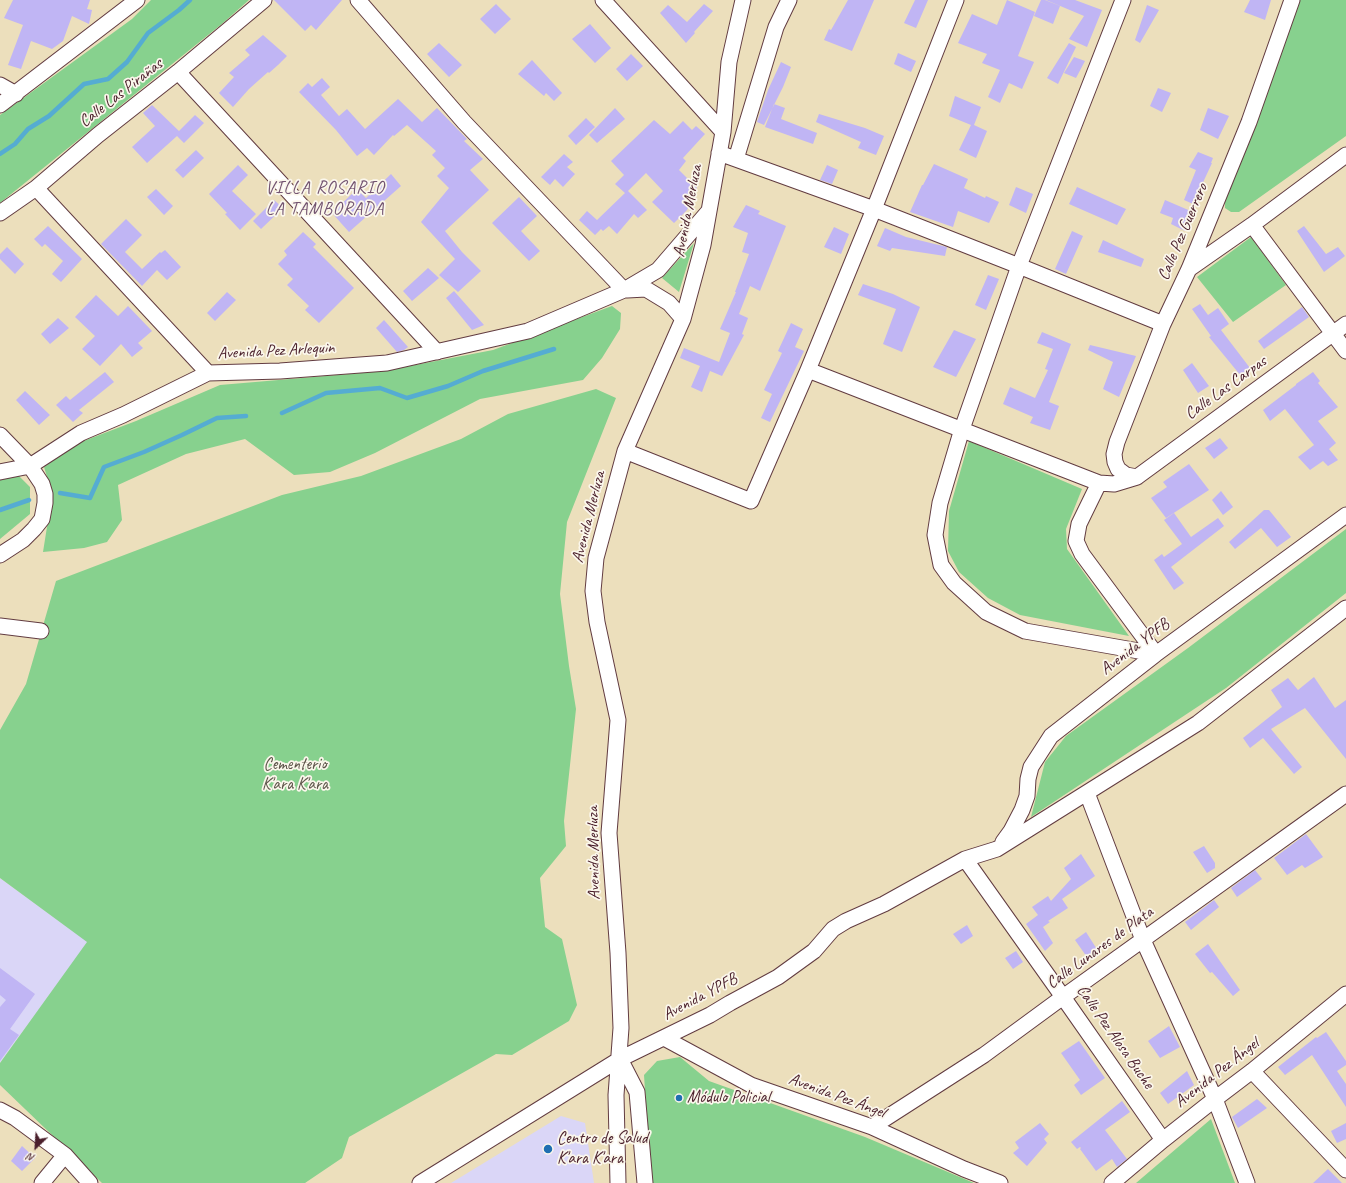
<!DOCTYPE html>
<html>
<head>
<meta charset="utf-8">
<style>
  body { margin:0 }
  #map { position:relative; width:1346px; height:1183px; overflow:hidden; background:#ecdfbc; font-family:Caveat,sans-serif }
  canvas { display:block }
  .north { position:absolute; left:16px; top:1127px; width:40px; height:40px; -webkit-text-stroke:3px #fbf7ec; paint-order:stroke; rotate:205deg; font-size:11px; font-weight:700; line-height:16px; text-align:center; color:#4a1f2b }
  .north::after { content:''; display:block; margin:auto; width:14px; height:18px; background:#4a1f2b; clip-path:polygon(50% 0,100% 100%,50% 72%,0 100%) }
</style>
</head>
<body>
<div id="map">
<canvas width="1346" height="1183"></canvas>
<div class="north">N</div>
</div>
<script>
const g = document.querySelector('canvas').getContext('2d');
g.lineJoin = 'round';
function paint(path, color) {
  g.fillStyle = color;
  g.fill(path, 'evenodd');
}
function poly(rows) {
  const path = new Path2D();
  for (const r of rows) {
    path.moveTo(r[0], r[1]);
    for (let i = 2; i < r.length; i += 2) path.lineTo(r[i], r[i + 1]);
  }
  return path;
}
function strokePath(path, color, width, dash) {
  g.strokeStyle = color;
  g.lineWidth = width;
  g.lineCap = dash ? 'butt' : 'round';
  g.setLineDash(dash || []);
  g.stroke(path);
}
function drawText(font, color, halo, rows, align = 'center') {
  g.font = font + ' Caveat,sans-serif';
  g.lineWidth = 3.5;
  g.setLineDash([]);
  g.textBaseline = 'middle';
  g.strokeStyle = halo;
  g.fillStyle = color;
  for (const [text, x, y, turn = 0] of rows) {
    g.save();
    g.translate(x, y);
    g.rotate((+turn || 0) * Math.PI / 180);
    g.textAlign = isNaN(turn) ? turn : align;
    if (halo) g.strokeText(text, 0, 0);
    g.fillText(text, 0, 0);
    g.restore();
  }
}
paint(poly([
  [0,878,88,942,0,1063],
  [561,1116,585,1123,594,1183,451,1183]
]), '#dad6f7');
paint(poly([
  [151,0,249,0,223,23,0,203,0,115,132,19],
  [1300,0,1346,0,1346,136,1239,212,1231,212,1225,208,1225,199],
  [1251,237,1286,285,1233,322,1197,277],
  [694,243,679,292,662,278],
  [612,306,621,313,620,329,602,358,583,380,480,399,375,453,330,472,294,475,245,439,186,454,118,485,122,520,107,542,84,548,43,552,50,508,48,480,44,467,73,445,136,421,220,385,384,371,493,350],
  [596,389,616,398,567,522,560,594,569,666,576,709,564,821,566,846,540,878,545,927,562,939,577,1005,569,1021,512,1055,496,1054,349,1137,342,1158,305,1183,102,1183,0,1085,0,1063,87,942,0,878,0,730,26,684,56,581,282,495,361,476,461,439,508,414],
  [969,441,1082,489,1066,529,1067,549,1129,636,1020,615,988,598,959,572,948,551,949,511],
  [19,476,30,487,30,514,0,539,0,479],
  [1346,529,1346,593,1226,688,1031,817,1045,762,1066,736,1188,648],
  [680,1057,709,1081,865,1137,974,1183,651,1183,644,1075,657,1061],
  [1211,1119,1235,1183,1136,1183]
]), '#87d18e');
strokePath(poly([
  [0,154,15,144,28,129,49,116,84,84,108,79,127,62,148,33,179,10,190,0],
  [282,413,326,393,380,388,407,398,448,386,483,371,554,349],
  [60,493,90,498,104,467,144,452,182,435,217,418,246,416],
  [0,510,29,500]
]), '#55acd2', 4.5);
paint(poly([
  [13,0,90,0,87,9,92,10,89,24,72,16,63,41,52,49,31,41,21,69,8,65,23,25,4,18],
  [274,0,342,0,316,30,311,25,305,31],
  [848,0,874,0,852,51,824,40,829,29,831,30],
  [915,0,928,0,916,28,904,23],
  [1007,0,1035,12,1018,56,1034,62,1022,89,1009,83,1000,103,988,97,1000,70,982,63,987,54,958,43,972,14,997,25],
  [1041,0,1045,0,1060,6,1053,24,1034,16],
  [1046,0,1075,0,1102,10,1087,47,1069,39,1084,16],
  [1250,0,1271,0,1265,20,1244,12],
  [496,4,511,19,495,34,480,19],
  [704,4,713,11,694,32,695,33,686,43,660,13,668,5,687,22],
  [1147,5,1159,10,1140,43,1135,40],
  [590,24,611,48,595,63,572,39],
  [263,35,287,56,278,65,269,73,268,72,249,89,233,107,219,93,234,77,229,73,250,55,245,50],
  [439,43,462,65,449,77,427,54],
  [1069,43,1076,47,1058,84,1047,78],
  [898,53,916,61,911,72,894,64],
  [631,54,643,66,627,81,616,69],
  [1074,57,1085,61,1076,78,1064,73],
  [532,60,562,93,554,101,546,93,544,96,518,74],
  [781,62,791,67,783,87,764,125,757,122,768,90],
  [322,78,330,87,321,95,339,116,347,109,365,129,398,99,422,122,437,108,467,139,464,141,483,159,470,170,489,190,445,231,462,252,481,271,458,292,439,275,455,259,421,222,449,188,437,176,445,168,432,155,436,151,407,125,394,136,393,135,374,155,367,148,357,156,336,130,299,92,308,83,312,87],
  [1158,88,1171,93,1162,112,1150,106],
  [955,96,981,107,974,125,987,131,976,158,959,150,971,125,949,116],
  [774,104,785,108,781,119,817,133,813,144,765,127],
  [152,105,179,131,195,115,204,123,184,143,177,136,147,163,132,147,155,126,143,113],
  [615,108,625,119,597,143,589,135],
  [1208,108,1229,116,1218,139,1200,130],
  [819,114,865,128,884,136,876,155,858,148,861,142,816,122],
  [586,118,595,127,576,145,568,136],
  [654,120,670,134,683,121,692,130,696,126,705,134,683,158,686,161,679,170,697,188,687,210,674,223,652,202,663,191,646,173,628,191,647,210,638,218,634,214,617,234,609,226,603,231,601,229,595,235,579,220,587,211,597,220,625,193,615,184,624,175,611,161],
  [196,150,204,158,183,178,175,170],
  [1198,152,1213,158,1211,163,1212,163,1193,204,1184,200,1196,170,1189,167],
  [564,154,573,162,567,167,575,174,563,187,555,179,550,185,541,177],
  [934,164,968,179,964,188,985,198,986,196,999,202,989,223,958,211,953,227,910,212,922,185,923,185],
  [238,165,248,175,232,191,256,214,240,230,225,214,227,213,209,194],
  [827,165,838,170,832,184,820,180],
  [391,174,401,186,349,232,332,213,357,189,366,198],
  [1016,187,1033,194,1026,213,1009,205],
  [1077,187,1126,209,1117,225,1069,204],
  [156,189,173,206,164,215,147,197],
  [519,197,537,216,521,231,540,251,529,261,492,223],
  [274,200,283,208,261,229,253,221],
  [1165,200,1193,212,1185,231,1171,224,1173,218,1160,213],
  [746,205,760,211,758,214,786,226,760,291,750,286,739,314,748,318,742,334,744,335,722,376,710,371,702,392,691,387,700,366,680,358,684,348,719,362,730,333,720,329,736,292,735,292,749,254,742,252,748,233,733,227],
  [126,219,142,235,125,252,142,269,160,252,161,253,165,250,181,267,167,280,157,270,142,286,101,244],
  [48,226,82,259,61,282,52,274,63,261,45,244,42,247,34,239],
  [1304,226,1326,254,1338,247,1345,256,1324,272,1297,231],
  [834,227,849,234,841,254,824,247],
  [885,228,906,237,947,247,945,256,892,248,890,251,877,246],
  [1072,231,1083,236,1066,274,1055,269],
  [303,232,316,244,313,247,354,288,319,323,305,310,309,306,287,285,293,279,278,264,287,255,284,251],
  [1103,240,1144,259,1141,267,1098,252],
  [7,247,24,264,15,274,0,259,0,254],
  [428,268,439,278,412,301,403,291],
  [988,275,999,279,986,310,975,305],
  [863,284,893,294,920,307,902,352,883,344,896,309,858,295],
  [454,291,484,325,472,330,446,298],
  [227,292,236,300,215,321,207,313],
  [96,295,118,316,128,306,152,331,138,343,143,348,132,357,121,344,100,366,82,349,95,336,75,317],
  [1200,304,1208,315,1218,308,1229,324,1221,330,1250,368,1241,376,1209,337,1211,336,1192,309],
  [1302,307,1309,317,1264,349,1258,341],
  [58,318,69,328,50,344,41,334],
  [384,320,408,347,404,350,397,352,376,328],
  [791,323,803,329,795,347,804,351,770,422,761,418,772,394,764,390,782,353,778,351],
  [954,330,976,339,956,377,933,367],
  [1042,332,1071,344,1049,402,1059,406,1050,430,1030,423,1033,417,1003,404,1010,387,1035,398,1048,370,1045,369,1053,349,1037,343],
  [1090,345,1136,356,1119,397,1103,389,1113,362,1088,350],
  [1192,363,1209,386,1198,393,1183,370],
  [105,372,114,382,79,410,83,413,73,422,56,405,66,396,70,400],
  [1313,372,1320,381,1318,383,1338,407,1318,421,1336,443,1329,449,1338,460,1328,466,1323,461,1310,470,1298,457,1314,445,1285,409,1270,421,1263,410,1296,385,1296,384],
  [25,391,50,415,39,425,16,400],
  [1220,438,1228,448,1214,459,1205,448],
  [1189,464,1209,490,1166,518,1151,498,1167,487,1163,482],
  [1221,491,1233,507,1223,515,1212,500],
  [1264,510,1269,510,1291,537,1277,547,1261,528,1235,549,1229,542],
  [1174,513,1191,537,1218,518,1224,526,1171,567,1184,583,1174,590,1154,560,1162,554,1164,557,1182,544,1164,520],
  [1314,677,1335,708,1346,700,1346,759,1305,708,1271,729,1302,767,1294,774,1263,738,1250,748,1243,738,1282,707,1271,690,1288,678,1298,690],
  [1306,834,1323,857,1305,868,1302,865,1287,875,1274,858],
  [1204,846,1215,863,1215,868,1207,873,1193,852],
  [1081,854,1095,876,1062,899,1068,908,1048,921,1050,922,1043,927,1053,943,1045,951,1026,924,1038,915,1032,907,1048,896,1051,901,1071,879,1064,868],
  [1255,870,1262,879,1237,897,1231,888],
  [1214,900,1219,907,1191,930,1185,922],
  [967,925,973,936,961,944,953,934],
  [1086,932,1100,954,1089,960,1075,940],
  [1208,944,1240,990,1233,996,1212,972,1210,973,1195,954],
  [1016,951,1023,962,1013,969,1005,958],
  [0,968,35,994,10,1029,19,1035,0,1061,0,1007,6,1000,0,995],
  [1169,1026,1180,1047,1160,1058,1148,1041],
  [1326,1032,1346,1061,1346,1065,1337,1071,1346,1084,1346,1107,1312,1055,1285,1075,1278,1067,1316,1037,1317,1038],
  [1079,1041,1105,1078,1081,1095,1074,1085,1080,1080,1061,1053],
  [1187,1071,1194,1085,1168,1104,1160,1093],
  [1257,1099,1267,1108,1238,1128,1232,1117],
  [1122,1101,1130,1112,1105,1130,1127,1159,1117,1167,1112,1159,1096,1171,1080,1149,1081,1148,1080,1147,1077,1149,1071,1142],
  [1040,1123,1049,1134,1044,1139,1047,1143,1027,1166,1013,1153,1019,1148,1015,1142],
  [1346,1123,1346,1139,1337,1143,1331,1131],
  [22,1146,35,1158,22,1171,11,1161],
  [1328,1169,1342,1183,1313,1183]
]), '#c0b5f4');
const minor = poly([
  [358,0,464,122,624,290],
  [603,0,723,132],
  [1123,0,1019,266,962,429,940,503,935,535,941,565,954,583,986,612,1025,631,1156,654],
  [1292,0,1249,122,1189,269,1163,324,1117,442,1114,454,1115,462,1118,469,1126,475,1137,477,1346,324],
  [178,72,437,352],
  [0,85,16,94],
  [0,105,137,0],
  [719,153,874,209,1019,266,1163,324],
  [736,159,776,27,789,0],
  [36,188,208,373],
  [0,213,36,188,98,135,178,72,264,0],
  [1252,225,1346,351],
  [1189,269,1252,225,1346,155],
  [627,290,646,289,669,303,683,319],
  [808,370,1099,483,1114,484,1137,477],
  [0,435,30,466,42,484,45,494,45,503,42,519,34,529,23,540,0,555],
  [625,451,751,501,808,370,874,209,956,0],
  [0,472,30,466,81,433,123,415,208,373,280,371,387,363,528,331,624,290,658,270,708,212],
  [1099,483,1079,524,1076,541,1082,554,1156,654],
  [0,626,41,631],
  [1087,793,1143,940,1215,1099,1247,1183],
  [1003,842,1011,831,1022,810,1027,796,1028,779,1031,767,1051,736,1156,654,1346,515],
  [965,859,1063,997,1163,1140],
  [664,1038,751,1085,872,1127,964,1169,1000,1183],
  [620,1059,637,1092,645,1183],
  [1252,1071,1346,1170],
  [0,1110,15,1118,65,1155,90,1183],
  [872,1127,984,1055,1063,997,1346,794],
  [42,1183,65,1155],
  [420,1183,620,1059,710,1015,730,1003,778,977,814,951,833,929,846,921,884,904,965,859,997,849,1198,723,1346,608],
  [618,1183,616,1095,621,1028,618,953,609,833,618,720,597,622,593,591,596,558,625,451,683,319,703,245,723,132,729,62,743,0],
  [1112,1183,1163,1140,1215,1099,1252,1071,1346,994]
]);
strokePath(minor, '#623c41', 17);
strokePath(minor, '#fff', 15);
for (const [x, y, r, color] of [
  [679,1098,4,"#1f6fb2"],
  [548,1149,5,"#1f6fb2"]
]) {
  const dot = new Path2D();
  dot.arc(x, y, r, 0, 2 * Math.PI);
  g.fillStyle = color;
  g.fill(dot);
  strokePath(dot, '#fbf7ec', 1.5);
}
drawText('17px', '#4a1f2b', '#fbf7ec', [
  ["Calle Las Pirañas",121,93,-38],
  ["Avenida Merluza",688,211,-79],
  ["Calle Pez Guerrero",1183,232,-67],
  ["Avenida Pez Arlequin",276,351,-3],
  ["Calle Las Carpas",1226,388,-36],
  ["Avenida Merluza",589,517,-76],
  ["Avenida YPFB",1135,647,-37],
  ["Avenida Merluza",594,853,-91],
  ["Calle Lunares de Plata",1100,948,-36],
  ["Avenida YPFB",700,997,-28],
  ["Calle Pez Alosa Buche",1115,1037,55],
  ["Avenida Pez Ángel",1217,1073,-38],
  ["Avenida Pez Ángel",837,1096,20]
]);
drawText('17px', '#5c5449', '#fbf7ec', [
  ["Cementerio",295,765],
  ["K'ara K'ara",295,785]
]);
drawText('17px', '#4a1f2b', '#fbf7ec', [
  ["Módulo Policial",687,1098],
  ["Centro de Salud",557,1139],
  ["K'ara K'ara",557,1159]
], 'left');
g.letterSpacing = '1px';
drawText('18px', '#735471', '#fbf7ec', [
  ["VILLA ROSARIO",325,188],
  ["LA TAMBORADA",325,209]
]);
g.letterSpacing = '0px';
</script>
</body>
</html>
